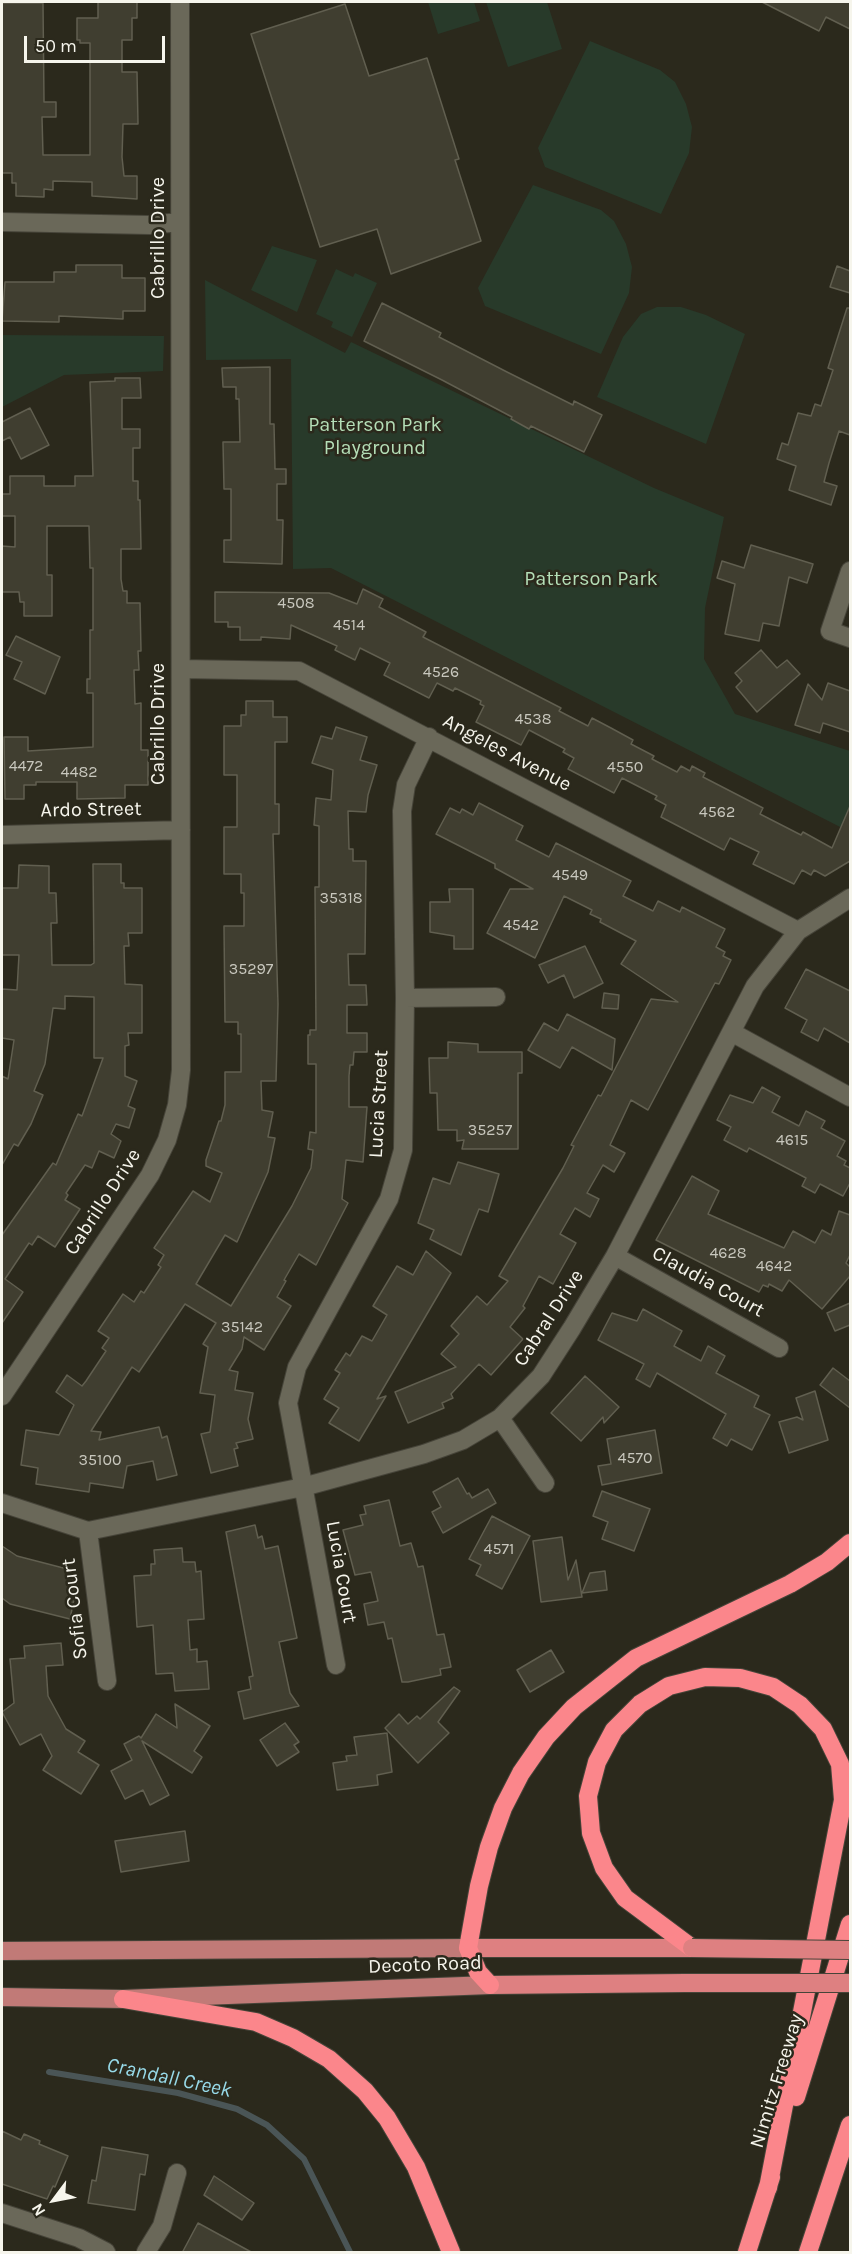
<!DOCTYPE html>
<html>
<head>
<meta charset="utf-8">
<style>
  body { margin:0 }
  #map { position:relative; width:852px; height:2254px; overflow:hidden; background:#2b291c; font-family:Karla,sans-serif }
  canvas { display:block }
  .frame { position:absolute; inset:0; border:3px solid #f6f5ec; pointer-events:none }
  .north { position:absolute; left:24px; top:2170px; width:60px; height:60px; -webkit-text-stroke:4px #2b291c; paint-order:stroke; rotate:238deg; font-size:16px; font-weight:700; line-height:24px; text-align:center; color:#f6f5ec }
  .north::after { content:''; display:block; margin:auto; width:21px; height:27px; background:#f6f5ec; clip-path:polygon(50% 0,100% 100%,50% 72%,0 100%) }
  .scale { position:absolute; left:24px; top:36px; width:141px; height:27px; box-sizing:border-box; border:3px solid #f6f5ec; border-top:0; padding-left:8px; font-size:18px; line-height:21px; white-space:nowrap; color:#f6f5ec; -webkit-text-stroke:4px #2b291c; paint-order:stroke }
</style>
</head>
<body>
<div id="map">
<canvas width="852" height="2254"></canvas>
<div class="frame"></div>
<div class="north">N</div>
<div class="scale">50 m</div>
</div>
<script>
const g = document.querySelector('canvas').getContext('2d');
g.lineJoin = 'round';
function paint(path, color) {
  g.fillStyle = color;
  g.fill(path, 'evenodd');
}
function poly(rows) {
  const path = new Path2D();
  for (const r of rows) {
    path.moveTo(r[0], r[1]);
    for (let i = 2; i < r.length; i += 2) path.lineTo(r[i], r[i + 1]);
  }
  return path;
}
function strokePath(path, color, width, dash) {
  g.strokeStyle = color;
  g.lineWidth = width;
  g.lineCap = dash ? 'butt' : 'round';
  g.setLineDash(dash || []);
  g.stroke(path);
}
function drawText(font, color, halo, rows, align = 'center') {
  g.font = font + ' Karla,sans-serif';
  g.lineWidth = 5;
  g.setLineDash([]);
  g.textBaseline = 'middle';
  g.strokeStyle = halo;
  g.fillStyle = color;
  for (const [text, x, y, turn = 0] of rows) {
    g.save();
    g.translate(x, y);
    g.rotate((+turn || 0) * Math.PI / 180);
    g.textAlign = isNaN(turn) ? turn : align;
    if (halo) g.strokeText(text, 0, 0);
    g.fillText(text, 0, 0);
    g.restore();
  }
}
paint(poly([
  [428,2,474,2,480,21,438,34],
  [486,2,547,2,562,49,508,67],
  [590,41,660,70,675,82,686,104,692,127,689,153,661,214,545,167,538,148],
  [533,185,601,210,614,221,626,244,632,267,629,293,601,354,485,306,478,288],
  [272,246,317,260,297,312,251,290],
  [336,269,353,277,355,273,377,283,352,337,331,327,333,322,316,314],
  [205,280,345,353,351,342,654,488,724,517,705,608,704,659,735,714,850,751,850,832,331,568,293,569,291,359,206,360],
  [657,307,681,307,706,315,745,334,706,444,597,397,623,337,641,314],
  [2,335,164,336,163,371,64,375,2,407]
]), '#283a2a');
strokePath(poly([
  [49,2072,178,2093,237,2109,267,2125,304,2159,350,2252]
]), '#4a5556', 6);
const building = poly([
  [98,2,137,2,137,18,132,18,132,40,122,40,122,72,137,72,138,124,123,124,122,157,124,176,137,176,137,199,92,196,92,182,53,181,53,190,44,189,44,197,16,196,16,183,12,183,12,173,2,173,2,3,43,3,44,102,56,102,56,117,42,117,43,155,90,155,90,43,80,43,80,40,77,40,77,18,98,18,98,2],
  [762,2,850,2,850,29,826,17,819,31,762,2],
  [345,4,369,76,427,58,459,159,455,160,481,241,391,274,377,229,320,247,251,34,345,4],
  [76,265,122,265,122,278,145,278,145,311,123,311,123,319,59,316,59,322,2,321,5,282,54,282,54,272,76,272,76,265],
  [837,266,850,271,850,293,830,287,837,266],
  [382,303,441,333,439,337,507,372,573,405,574,401,602,415,584,452,531,426,529,429,511,419,512,417,442,380,364,341,382,303],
  [847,308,850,308,850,435,839,431,829,463,824,482,837,486,831,505,789,490,796,466,777,459,782,443,788,445,798,413,811,416,815,404,821,406,833,370,828,368,847,308],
  [270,367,270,424,274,424,275,469,286,469,286,484,277,484,277,520,283,520,282,564,224,562,224,540,231,540,231,489,224,489,223,442,240,442,239,399,236,399,236,387,223,387,222,368,270,367],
  [115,378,140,378,141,398,122,398,122,429,140,429,140,448,133,448,133,481,138,481,138,500,140,500,141,549,121,549,121,579,123,591,127,591,127,603,140,603,141,651,138,651,139,670,134,670,135,704,141,703,141,750,148,750,148,785,125,785,125,798,77,799,77,782,36,782,36,785,24,785,24,799,5,799,4,737,28,737,28,751,93,747,93,693,87,693,87,679,90,679,90,630,93,630,93,568,90,568,89,526,47,526,47,575,52,575,52,616,24,616,24,602,20,602,19,592,2,592,2,546,15,547,15,516,2,516,2,494,10,494,10,476,44,476,44,486,75,486,75,476,93,476,90,382,115,381,115,378],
  [30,408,49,445,21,459,10,437,2,441,2,422,30,408],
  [751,545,813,564,807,583,789,577,779,626,763,623,759,641,725,634,735,584,717,578,722,561,744,568,751,545],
  [363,589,383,599,379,607,426,632,423,637,561,708,559,711,588,726,592,718,611,728,633,740,631,744,654,756,652,759,677,772,681,766,690,771,692,766,705,773,703,777,763,808,760,814,801,835,803,832,832,848,850,806,850,861,825,876,814,870,811,875,802,870,794,884,753,864,759,852,730,838,724,850,661,817,666,805,655,799,657,796,622,778,614,793,568,769,574,758,563,752,565,749,529,730,521,745,476,722,484,706,480,704,481,701,455,688,453,691,437,683,429,698,384,675,390,663,360,648,355,660,335,650,337,646,291,625,290,639,261,637,261,640,240,640,240,627,228,627,228,622,215,622,215,592,329,593,357,604,363,589],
  [16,636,60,657,45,694,14,679,22,662,6,655,16,636],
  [761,650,777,668,787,660,800,674,757,712,736,687,742,681,735,673,761,650],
  [828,683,850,691,850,732,823,723,820,733,795,725,808,684,822,700,828,683],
  [246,701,273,701,273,717,287,717,287,742,275,742,275,804,279,804,279,834,273,834,278,1004,276,1081,261,1081,262,1110,273,1112,268,1137,275,1138,268,1172,237,1242,225,1235,196,1284,231,1306,292,1206,311,1168,313,1150,308,1149,310,1132,316,1133,316,1064,308,1064,308,1035,310,1035,310,1030,316,1030,315,887,319,887,319,826,314,825,316,798,331,800,333,770,312,763,321,736,332,739,336,727,367,737,360,760,377,765,368,795,366,812,348,811,349,849,353,849,353,861,366,861,365,954,348,954,349,985,366,985,367,1005,347,1005,347,1033,367,1033,367,1052,354,1052,353,1065,350,1065,349,1076,349,1107,367,1107,363,1162,346,1160,342,1199,348,1203,316,1265,299,1254,284,1280,286,1281,277,1297,291,1306,264,1350,244,1337,242,1349,229,1370,238,1372,235,1390,253,1393,248,1419,253,1439,236,1443,238,1448,234,1449,238,1466,211,1473,201,1434,210,1432,215,1395,200,1393,208,1347,203,1344,216,1323,185,1304,139,1372,132,1367,91,1431,101,1432,99,1440,159,1427,162,1438,167,1436,177,1475,157,1480,153,1461,127,1466,123,1488,90,1483,89,1492,36,1484,38,1468,21,1465,26,1430,59,1435,74,1405,56,1392,67,1375,82,1386,86,1381,106,1351,102,1348,109,1338,98,1331,123,1294,134,1302,141,1291,144,1293,161,1267,158,1265,164,1255,154,1248,193,1191,210,1202,222,1173,206,1166,206,1160,219,1121,221,1121,225,1105,225,1072,241,1072,241,1034,238,1034,238,1022,225,1022,224,926,244,926,244,893,241,893,241,874,224,874,224,827,237,827,237,775,224,775,224,726,241,726,241,715,246,715,246,701],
  [479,803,523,826,516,840,549,857,556,843,631,881,623,896,653,911,658,901,680,912,682,907,725,929,716,947,725,952,723,956,731,960,719,984,715,983,648,1110,631,1100,610,1145,625,1153,614,1172,603,1165,587,1193,599,1199,590,1217,575,1208,560,1234,576,1243,553,1284,539,1276,523,1306,525,1308,510,1327,523,1339,491,1375,479,1364,451,1394,453,1398,442,1403,444,1408,408,1423,395,1392,456,1367,441,1354,459,1334,451,1326,477,1296,487,1305,508,1281,499,1276,563,1168,574,1146,571,1145,598,1095,601,1096,651,999,678,1002,621,964,636,941,600,922,601,919,590,914,592,910,564,896,535,958,487,933,510,889,533,889,495,868,495,864,436,834,450,808,460,813,462,809,473,815,479,803],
  [93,864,121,864,121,883,124,883,124,888,142,888,142,933,128,933,129,946,124,946,125,984,142,985,142,1033,128,1033,129,1045,125,1046,125,1076,137,1081,128,1106,135,1109,129,1128,116,1124,111,1134,121,1141,114,1158,99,1151,92,1168,85,1165,66,1193,68,1195,65,1200,80,1209,55,1247,38,1236,32,1245,29,1243,5,1279,23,1292,2,1323,2,1235,53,1163,56,1165,78,1114,82,1116,103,1058,94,1058,94,997,65,996,65,1009,53,1008,45,1064,34,1091,43,1095,31,1124,18,1146,14,1144,2,1165,2,1076,8,1079,14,1040,2,1038,2,989,17,990,19,955,2,955,2,888,18,888,19,865,49,866,49,893,56,893,57,923,51,923,52,965,91,965,94,963,93,864],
  [449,889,473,889,473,949,454,949,454,936,430,932,430,902,450,902,449,889],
  [585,946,603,983,574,998,564,975,548,983,539,965,585,946],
  [806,969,850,991,850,1043,824,1028,818,1041,801,1032,807,1020,785,1008,806,969],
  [604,993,619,995,618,1009,602,1008,604,993],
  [567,1014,615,1039,612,1070,572,1047,560,1068,528,1050,544,1023,558,1031,567,1014],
  [448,1042,478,1044,478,1052,522,1052,522,1073,518,1073,518,1149,462,1149,464,1140,457,1141,457,1130,438,1130,437,1093,430,1093,429,1058,448,1058,448,1042],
  [762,1087,780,1097,772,1112,799,1126,806,1111,825,1121,821,1128,845,1141,837,1156,846,1161,844,1165,850,1168,850,1183,843,1196,820,1184,815,1193,802,1186,806,1178,749,1148,747,1152,724,1140,731,1127,717,1120,730,1095,753,1103,762,1087],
  [458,1162,499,1174,488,1212,479,1209,461,1255,430,1239,434,1230,418,1223,433,1178,450,1184,458,1162],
  [692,1176,719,1191,708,1214,784,1248,793,1231,815,1243,822,1230,831,1235,839,1211,850,1215,850,1255,846,1263,850,1267,850,1276,822,1309,789,1280,782,1291,769,1284,768,1287,763,1285,759,1292,656,1240,692,1176],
  [426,1251,451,1273,377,1399,386,1396,359,1441,329,1423,339,1408,324,1399,340,1373,335,1370,346,1353,350,1356,362,1336,372,1341,387,1315,373,1306,397,1266,413,1275,426,1251],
  [850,1303,850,1325,835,1331,827,1313,850,1303],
  [643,1309,682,1331,674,1346,701,1361,708,1346,725,1356,716,1373,759,1396,754,1407,770,1415,752,1450,731,1439,727,1446,713,1438,726,1414,657,1373,650,1387,636,1379,644,1364,598,1340,612,1313,637,1321,643,1309],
  [833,1368,850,1381,850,1408,820,1385,833,1368],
  [585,1376,619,1407,604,1423,603,1417,581,1441,551,1413,585,1376],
  [815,1391,828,1440,789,1453,779,1422,797,1417,803,1420,796,1398,815,1391],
  [655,1430,662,1473,602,1485,598,1466,611,1464,607,1439,655,1430],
  [458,1478,467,1494,469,1493,472,1498,488,1489,496,1503,443,1533,432,1512,441,1507,433,1492,458,1478],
  [602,1491,650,1509,634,1551,602,1539,608,1522,593,1516,602,1491],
  [389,1500,400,1546,411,1543,418,1567,423,1566,437,1635,444,1634,451,1667,440,1669,441,1675,408,1682,402,1682,392,1638,388,1639,384,1622,368,1625,364,1604,378,1601,371,1572,355,1575,343,1530,363,1525,360,1515,366,1514,364,1506,389,1500],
  [492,1516,530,1536,502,1589,476,1575,481,1565,469,1559,492,1516],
  [255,1525,258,1538,262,1536,265,1549,278,1546,297,1638,279,1642,290,1693,299,1706,244,1719,238,1692,251,1689,249,1677,253,1676,226,1532,255,1525],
  [562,1537,568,1580,576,1560,582,1597,541,1602,533,1541,562,1537],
  [2,1546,17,1556,75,1571,72,1583,77,1584,70,1619,10,1604,2,1598,2,1546],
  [182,1548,183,1562,195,1562,196,1572,201,1571,204,1619,188,1620,190,1650,197,1649,197,1662,207,1661,209,1689,175,1691,173,1673,156,1674,153,1625,137,1627,134,1576,151,1575,151,1564,155,1564,154,1550,182,1548],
  [605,1571,607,1590,582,1593,590,1573,605,1571],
  [61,1643,63,1665,46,1666,48,1696,66,1729,85,1741,78,1752,99,1765,81,1794,43,1770,52,1756,41,1734,20,1745,2,1712,14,1703,10,1659,25,1658,24,1646,61,1643],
  [551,1650,564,1672,530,1692,517,1670,551,1650],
  [454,1687,460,1691,438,1722,449,1733,418,1763,385,1728,399,1714,408,1724,417,1716,420,1719,454,1687],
  [175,1704,210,1726,194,1751,202,1757,192,1773,142,1741,169,1795,150,1805,143,1790,125,1799,111,1771,132,1760,124,1744,139,1736,141,1738,156,1714,177,1728,175,1704],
  [285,1723,299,1742,294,1745,299,1752,277,1766,260,1740,285,1723],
  [387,1733,392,1772,377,1775,378,1785,337,1790,333,1763,347,1761,346,1756,357,1755,354,1737,387,1733],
  [185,1831,189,1861,121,1872,115,1841,185,1831],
  [2,2131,21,2140,24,2134,40,2141,39,2144,68,2156,55,2187,53,2186,47,2199,2,2184,2,2131],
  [102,2147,148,2155,145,2175,140,2174,135,2210,88,2203,92,2180,96,2181,102,2147],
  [214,2176,254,2203,242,2220,204,2195,214,2176],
  [198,2223,253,2253,182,2253,198,2223]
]);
paint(building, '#403e30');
strokePath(building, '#615f50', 1.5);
const minor = poly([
  [2,222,149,225,180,222],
  [850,571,830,631,850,638],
  [181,669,299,671,798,931],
  [2,835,181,830],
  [405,998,496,997],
  [733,1033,850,1097],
  [615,1256,779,1348],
  [2,1396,150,1175,167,1140,177,1105,181,1070,180,2],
  [500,1418,545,1483],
  [2,1503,88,1531,303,1487,424,1454,463,1440,500,1418,541,1376,572,1328,615,1256,755,986,798,931,850,898],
  [88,1531,107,1681],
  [336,1665,288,1403,297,1367,389,1199,403,1150,405,998,402,811,406,785,429,737],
  [2,2213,79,2238,106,2252],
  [146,2252,162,2226,177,2173]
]);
const primary = poly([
  [2,1951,468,1948],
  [2,1997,123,1999,490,1985]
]);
const trunk = poly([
  [468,1948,692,1948],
  [490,1985,685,1983]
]);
const motorway = poly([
  [692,1948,625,1898,604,1868,591,1833,588,1796,597,1762,614,1730,640,1704,669,1686,705,1677,740,1678,773,1687,800,1705,823,1729,840,1764,843,1800,768,2188],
  [490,1985,478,1972,468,1948,479,1886,489,1847,503,1808,521,1773,546,1737,574,1707,636,1658,790,1584,827,1562,850,1543],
  [123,1999,256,2022,293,2038,329,2059,365,2091,387,2118,416,2167,451,2252],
  [796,2097,850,1924],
  [747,2252,771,2177],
  [808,2252,850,2125]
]);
strokePath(minor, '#464439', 20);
strokePath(primary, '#464439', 20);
strokePath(trunk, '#464439', 20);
strokePath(motorway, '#464439', 20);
strokePath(minor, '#6a6859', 18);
strokePath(primary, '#c17a77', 18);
strokePath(trunk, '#de8081', 18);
strokePath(motorway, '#fb868b', 18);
const trunkBridge = poly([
  [692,1948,850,1950],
  [685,1983,850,1983]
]);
strokePath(trunkBridge, '#464439', 20, []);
strokePath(trunkBridge, '#de8081', 18);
drawText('16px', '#c8c7bd', null, [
  ["4508",296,603],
  ["4514",349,625],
  ["4526",441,672],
  ["4538",533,719],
  ["4472",26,766],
  ["4550",625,767],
  ["4482",79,772],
  ["4562",717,812],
  ["4549",570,875],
  ["35318",341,898],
  ["4542",521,925],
  ["35297",251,969],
  ["35257",490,1130],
  ["4615",792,1140],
  ["4628",728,1253],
  ["4642",774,1266],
  ["35142",242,1327],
  ["4570",635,1458],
  ["35100",100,1460],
  ["4571",499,1549]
]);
drawText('20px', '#f6f5ec', '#2b291c', [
  ["Cabrillo Drive",158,238,-90],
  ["Cabrillo Drive",158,724,-90],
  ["Angeles Avenue",507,753,28],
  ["Ardo Street",91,810,-1],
  ["Lucia Street",379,1104,-87],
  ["Cabrillo Drive",103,1202,-57],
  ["Claudia Court",708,1282,29],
  ["Cabral Drive",549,1318,-57],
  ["Lucia Court",341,1572,80],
  ["Sofia Court",75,1609,-97],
  ["Decoto Road",425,1965,-2],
  ["Nimitz Freeway",777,2081,-73]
]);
drawText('20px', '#b4deb7', '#2b291c', [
  ["Patterson Park",375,425],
  ["Playground",375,448],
  ["Patterson Park",591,579]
]);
drawText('italic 21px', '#97dae9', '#2b291c', [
  ["Crandall Creek",169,2078,12]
]);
</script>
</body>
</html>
